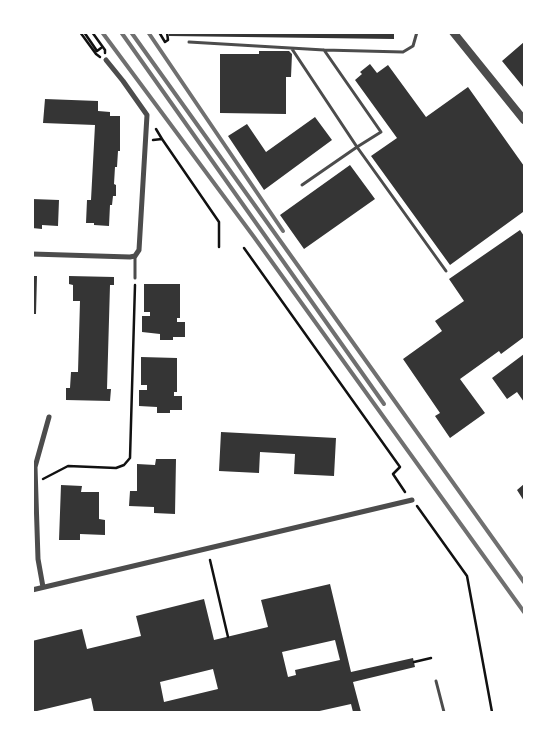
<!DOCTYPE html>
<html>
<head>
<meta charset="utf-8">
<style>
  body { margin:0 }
  #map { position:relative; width:557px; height:745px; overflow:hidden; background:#fff; font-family:Karla,sans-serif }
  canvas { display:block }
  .frame { position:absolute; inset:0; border:34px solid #fff; pointer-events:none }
</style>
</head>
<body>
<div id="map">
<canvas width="557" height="745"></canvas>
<div class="frame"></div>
</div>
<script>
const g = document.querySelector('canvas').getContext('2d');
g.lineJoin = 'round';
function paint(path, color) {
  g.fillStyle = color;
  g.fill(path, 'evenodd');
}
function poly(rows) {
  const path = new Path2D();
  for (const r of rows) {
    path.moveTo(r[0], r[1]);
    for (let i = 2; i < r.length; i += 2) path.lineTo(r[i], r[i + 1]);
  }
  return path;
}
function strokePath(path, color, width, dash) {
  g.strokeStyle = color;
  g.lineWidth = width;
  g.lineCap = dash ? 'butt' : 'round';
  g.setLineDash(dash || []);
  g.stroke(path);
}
paint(poly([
  [169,32,394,32,394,39,169,36],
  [524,42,524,88,502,61],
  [259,51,289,51,292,54,291,77,286,77,286,114,220,113,220,54,259,54],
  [370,64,377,73,388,65,426,117,468,87,524,166,524,214,523,212,450,265,371,156,397,138,355,80,362,74,360,72],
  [45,99,98,101,98,111,110,112,110,116,120,116,120,151,118,151,117,167,115,167,114,184,116,185,116,196,113,196,112,205,110,205,109,226,94,225,94,223,86,223,87,200,91,200,95,125,43,123],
  [315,117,332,140,264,190,228,136,247,124,266,152],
  [350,165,375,199,304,249,280,215],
  [32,199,59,200,58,226,42,225,42,229,32,228],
  [520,230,524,236,524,337,501,354,499,351,460,379,485,413,450,438,435,416,440,413,403,359,442,331,435,321,464,301,449,279],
  [32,276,37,276,36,314,32,314],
  [69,276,114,277,114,285,110,285,107,389,111,389,110,401,66,400,66,388,70,388,71,372,78,372,80,301,73,301,73,285,69,284],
  [144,284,180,284,180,318,177,318,177,322,185,322,185,337,173,337,173,340,160,340,160,334,142,332,142,316,150,316,150,312,144,312],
  [524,354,524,402,517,392,507,399,492,378],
  [141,357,177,358,177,392,174,392,174,396,182,396,182,410,170,410,170,413,157,413,157,407,139,406,139,390,147,390,147,385,141,385],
  [221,432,336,438,334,476,294,474,295,454,260,452,259,473,219,471],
  [156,459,176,459,175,514,154,513,154,507,129,506,130,491,137,491,137,464,155,465],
  [524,484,524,501,517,490],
  [61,485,82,486,81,492,99,492,99,519,105,520,105,535,80,534,80,540,59,540],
  [330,584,351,672,413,658,415,667,353,682,361,712,353,712,351,704,315,712,94,712,91,698,37,711,38,712,32,712,32,641,82,629,87,649,141,636,136,616,204,599,214,640,268,627,261,600],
  [335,640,340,660,295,670,296,675,288,677,282,652],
  [213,669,218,689,164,702,160,682]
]), '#353535');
strokePath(poly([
  [80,32,96,54,100,57],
  [84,32,97,51,101,48],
  [92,32,105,50,105,53],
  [159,32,165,42,168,40,167,32],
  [162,139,219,222,219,247],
  [153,140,162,139,156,129],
  [244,248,400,467,393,474,405,492],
  [43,479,68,466,116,468,124,465,130,458,135,285],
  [417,506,467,576,492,712],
  [210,560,228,637],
  [414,662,431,658]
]), '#111', 2.5);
strokePath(poly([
  [189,42,324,50,403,52,413,46,417,32],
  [292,49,357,147,381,132,324,50],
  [302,185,357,147,446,271],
  [135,278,135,256],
  [436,681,444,712]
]), '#4c4c4c', 3);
strokePath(poly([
  [32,254,130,257,135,256,139,250,147,115,123,81,106,60],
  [43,587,38,559,35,467,49,417],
  [32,590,412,500]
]), '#4c4c4c', 5);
strokePath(poly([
  [453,32,524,120]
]), '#4c4c4c', 8);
strokePath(poly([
  [102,32,254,237,524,612],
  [121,32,384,404],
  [131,32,524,582],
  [148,32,283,231]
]), '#707070', 4);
</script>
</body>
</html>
